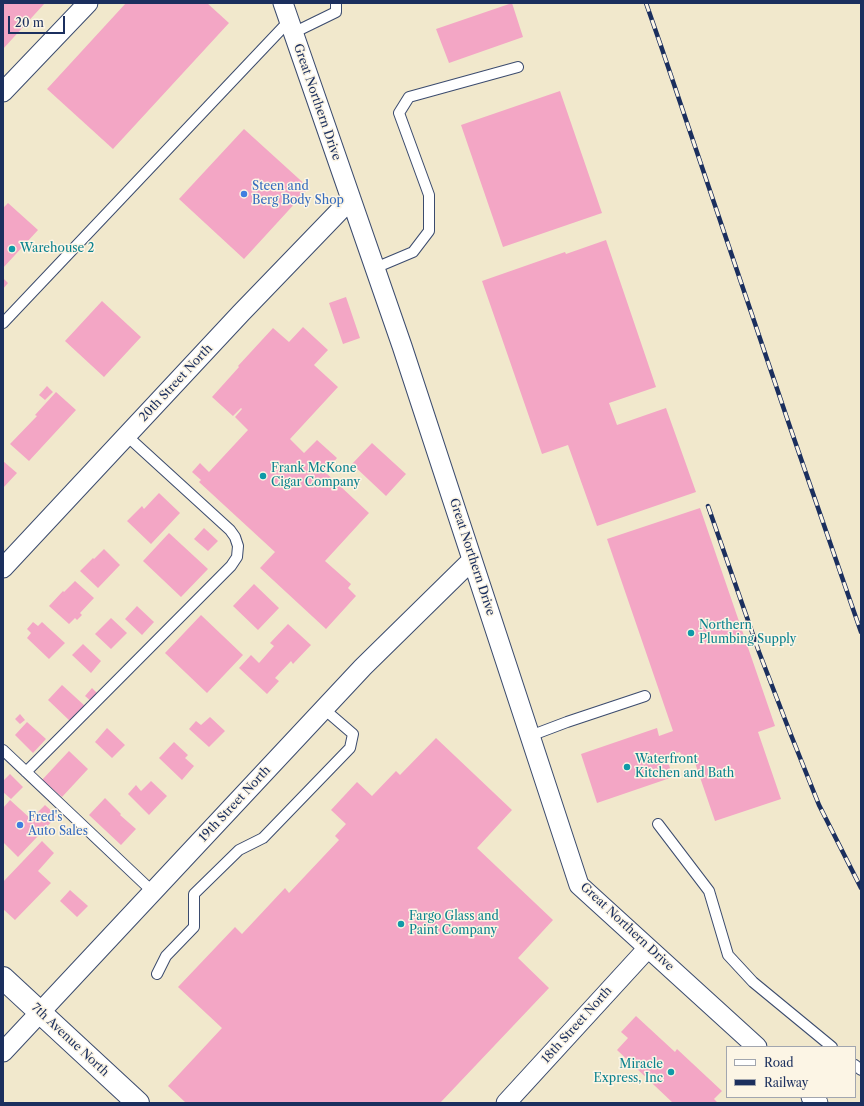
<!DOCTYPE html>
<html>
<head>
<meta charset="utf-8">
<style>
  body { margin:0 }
  #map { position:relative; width:864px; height:1106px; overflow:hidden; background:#f1e8cc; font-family:"Libre Caslon Text",serif }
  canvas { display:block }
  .frame { position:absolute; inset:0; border:4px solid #1b2f5e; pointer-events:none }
  .legend { position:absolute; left:726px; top:1046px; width:130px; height:52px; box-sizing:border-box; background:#fcf5e5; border:1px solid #a2a6af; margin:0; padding:5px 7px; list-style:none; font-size:12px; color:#1b2f5e }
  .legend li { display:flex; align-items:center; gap:8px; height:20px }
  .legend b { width:20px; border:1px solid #a2a6af }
  .scale { position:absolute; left:8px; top:16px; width:57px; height:18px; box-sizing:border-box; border:2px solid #1b2f5e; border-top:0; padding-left:5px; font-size:12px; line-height:14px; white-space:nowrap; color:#1b2f5e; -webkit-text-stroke:3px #fcf5e5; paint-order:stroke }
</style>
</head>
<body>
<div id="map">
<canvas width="864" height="1106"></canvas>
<div class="frame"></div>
<ul class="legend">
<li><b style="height:5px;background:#fff"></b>Road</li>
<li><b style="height:5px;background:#1b2f5e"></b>Railway</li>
</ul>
<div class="scale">20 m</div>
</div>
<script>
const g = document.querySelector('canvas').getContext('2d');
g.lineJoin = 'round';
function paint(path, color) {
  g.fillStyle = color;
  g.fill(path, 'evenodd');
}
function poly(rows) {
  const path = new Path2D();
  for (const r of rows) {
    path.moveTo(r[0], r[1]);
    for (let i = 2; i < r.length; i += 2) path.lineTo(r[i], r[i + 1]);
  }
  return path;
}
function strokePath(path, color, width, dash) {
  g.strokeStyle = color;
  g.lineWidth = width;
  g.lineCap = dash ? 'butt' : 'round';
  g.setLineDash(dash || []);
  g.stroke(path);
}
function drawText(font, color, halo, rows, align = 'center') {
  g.font = font + ' "Libre Caslon Text",serif';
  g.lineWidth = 3;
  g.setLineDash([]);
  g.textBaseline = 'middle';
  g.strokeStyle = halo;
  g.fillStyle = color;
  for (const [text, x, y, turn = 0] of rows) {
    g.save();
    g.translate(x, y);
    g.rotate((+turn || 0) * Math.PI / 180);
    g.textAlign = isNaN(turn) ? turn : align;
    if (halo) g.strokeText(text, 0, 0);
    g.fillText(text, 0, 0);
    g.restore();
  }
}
paint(poly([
  [3,3,45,3,3,49],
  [126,3,207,3,229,23,113,149,47,89],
  [512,3,523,37,449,63,436,29],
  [560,91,602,213,503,247,461,125],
  [244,129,309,188,244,259,179,199],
  [8,203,38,230,3,268,3,208],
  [606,240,656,387,609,403,617,425,666,408,696,492,597,526,568,445,542,454,482,281,565,252,566,254],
  [3,278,8,283,3,289],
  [346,297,360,338,343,344,329,303],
  [102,301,141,337,104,377,65,341],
  [303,327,328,350,314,365,338,387,290,439,304,453,317,440,337,458,325,472,369,513,325,561,351,584,348,588,356,596,326,629,260,568,275,552,199,482,201,480,192,472,200,463,209,472,248,430,235,417,242,409,241,408,233,416,212,397,239,367,238,366,273,328,289,342],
  [47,386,53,392,45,400,39,395],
  [56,392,76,410,29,461,10,444,37,416,35,415],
  [372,443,406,474,386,496,352,464],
  [3,461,17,473,3,488],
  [159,493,180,513,151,544,127,521,142,506,144,509],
  [700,508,775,726,758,732,781,799,715,821,692,754,683,758,680,752,666,756,673,777,597,803,581,754,657,728,659,736,673,731,607,539],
  [204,528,218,541,208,551,194,539],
  [169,533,208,569,181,597,143,561],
  [104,549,120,565,98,588,80,571,93,558,94,559],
  [75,581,94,598,80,613,82,615,77,620,75,618,69,624,49,606,63,591,64,592],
  [254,584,279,608,258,630,233,606],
  [137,606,154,622,142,635,125,619],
  [201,615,243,655,207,693,165,653],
  [111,618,127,633,111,649,95,634],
  [33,622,38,626,42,622,65,643,49,659,27,638,31,633,27,629],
  [288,624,311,645,293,664,291,661,275,678,279,681,267,694,239,668,251,655,259,663,274,646,270,643],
  [83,644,101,661,91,673,72,655],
  [62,685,85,706,70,721,48,700],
  [92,688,99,695,92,702,85,696],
  [20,714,25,720,20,724,15,719],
  [210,717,225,731,209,747,189,729,196,721,201,725],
  [27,722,46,739,33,753,15,735],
  [107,728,125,745,112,758,95,742],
  [436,738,512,810,477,848,553,920,518,958,549,988,440,1103,186,1103,168,1086,222,1028,178,987,235,927,242,934,285,888,289,893,339,840,335,836,346,824,331,810,357,782,372,796,396,771,400,775],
  [174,742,188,755,185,758,194,766,182,780,159,758],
  [69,751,88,769,62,797,42,780],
  [10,774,23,787,11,799,3,792,3,781],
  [151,781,167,796,149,815,128,794,136,785,141,791],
  [105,798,121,814,120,815,136,829,121,845,89,815],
  [10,800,31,819,45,805,57,816,18,857,3,842,3,808],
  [42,841,54,853,38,871,51,883,15,920,3,909,3,882],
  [70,890,88,906,77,917,60,901],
  [636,1016,675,1052,677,1049,722,1091,714,1099,717,1102,716,1103,673,1103,617,1050,628,1038,621,1032]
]), '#f3a6c5');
const lane = poly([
  [293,33,336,12,336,3],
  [375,268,413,252,429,231,429,195,399,113,409,97,518,67],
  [3,323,289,21],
  [530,736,567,722,645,696],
  [3,750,153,892],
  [26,772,231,566,237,557,238,546,235,537,230,530,127,436],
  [658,824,709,891,728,955,753,982,832,1047],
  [157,974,166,956,194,927,194,894,239,850,263,838,350,748,353,734,324,709],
  [855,1065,861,1070]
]);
const street = poly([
  [283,3,402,346,579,885,757,1047],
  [3,92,88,3],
  [3,568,241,313,351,199],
  [3,1052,363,667,472,560],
  [811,1097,818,1103],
  [506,1103,648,948]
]);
const secondary = poly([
  [3,978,138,1103]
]);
strokePath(lane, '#3b4b6e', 12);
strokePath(street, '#3b4b6e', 21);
strokePath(secondary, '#3b4b6e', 24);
strokePath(lane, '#fff', 10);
strokePath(street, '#fff', 19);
strokePath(secondary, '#fff', 22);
const rail = poly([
  [646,3,661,46,790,427,861,632],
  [708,506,759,652,791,735,819,805,861,888]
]);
strokePath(rail, '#1b2f5e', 4.5);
strokePath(rail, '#fcf5e5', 3, [9]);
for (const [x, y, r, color] of [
  [244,194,4,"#3f7fe0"],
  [12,249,4,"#0f9aa8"],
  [263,476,4,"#0f9aa8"],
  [691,633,4,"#0f9aa8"],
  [627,767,4,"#0f9aa8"],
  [20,825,4,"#3f7fe0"],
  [401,924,4,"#0f9aa8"],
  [671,1072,4,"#0f9aa8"]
]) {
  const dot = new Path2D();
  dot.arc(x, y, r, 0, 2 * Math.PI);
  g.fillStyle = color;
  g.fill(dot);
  strokePath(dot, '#fcf5e5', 1.5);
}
drawText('12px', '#1b2f5e', '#fcf5e5', [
  ["Great Northern Drive",317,102,71],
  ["20th Street North",176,383,-47],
  ["Great Northern Drive",472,557,72],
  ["19th Street North",235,804,-47],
  ["Great Northern Drive",627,927,43],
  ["18th Street North",577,1025,-48],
  ["7th Avenue North",70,1040,43]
]);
drawText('12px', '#366cbe', '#fcf5e5', [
  ["Steen and",252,187],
  ["Berg Body Shop",252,201],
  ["Fred's",28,818],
  ["Auto Sales",28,832]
], 'left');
drawText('12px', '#0d838f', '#fcf5e5', [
  ["Warehouse 2",20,249],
  ["Frank McKone",271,469],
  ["Cigar Company",271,483],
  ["Northern",699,626],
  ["Plumbing Supply",699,640],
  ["Waterfront",635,760],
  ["Kitchen and Bath",635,774],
  ["Fargo Glass and",409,917],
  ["Paint Company",409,931],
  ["Miracle",663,1065,"right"],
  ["Express, Inc",663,1079,"right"]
], 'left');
</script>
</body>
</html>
